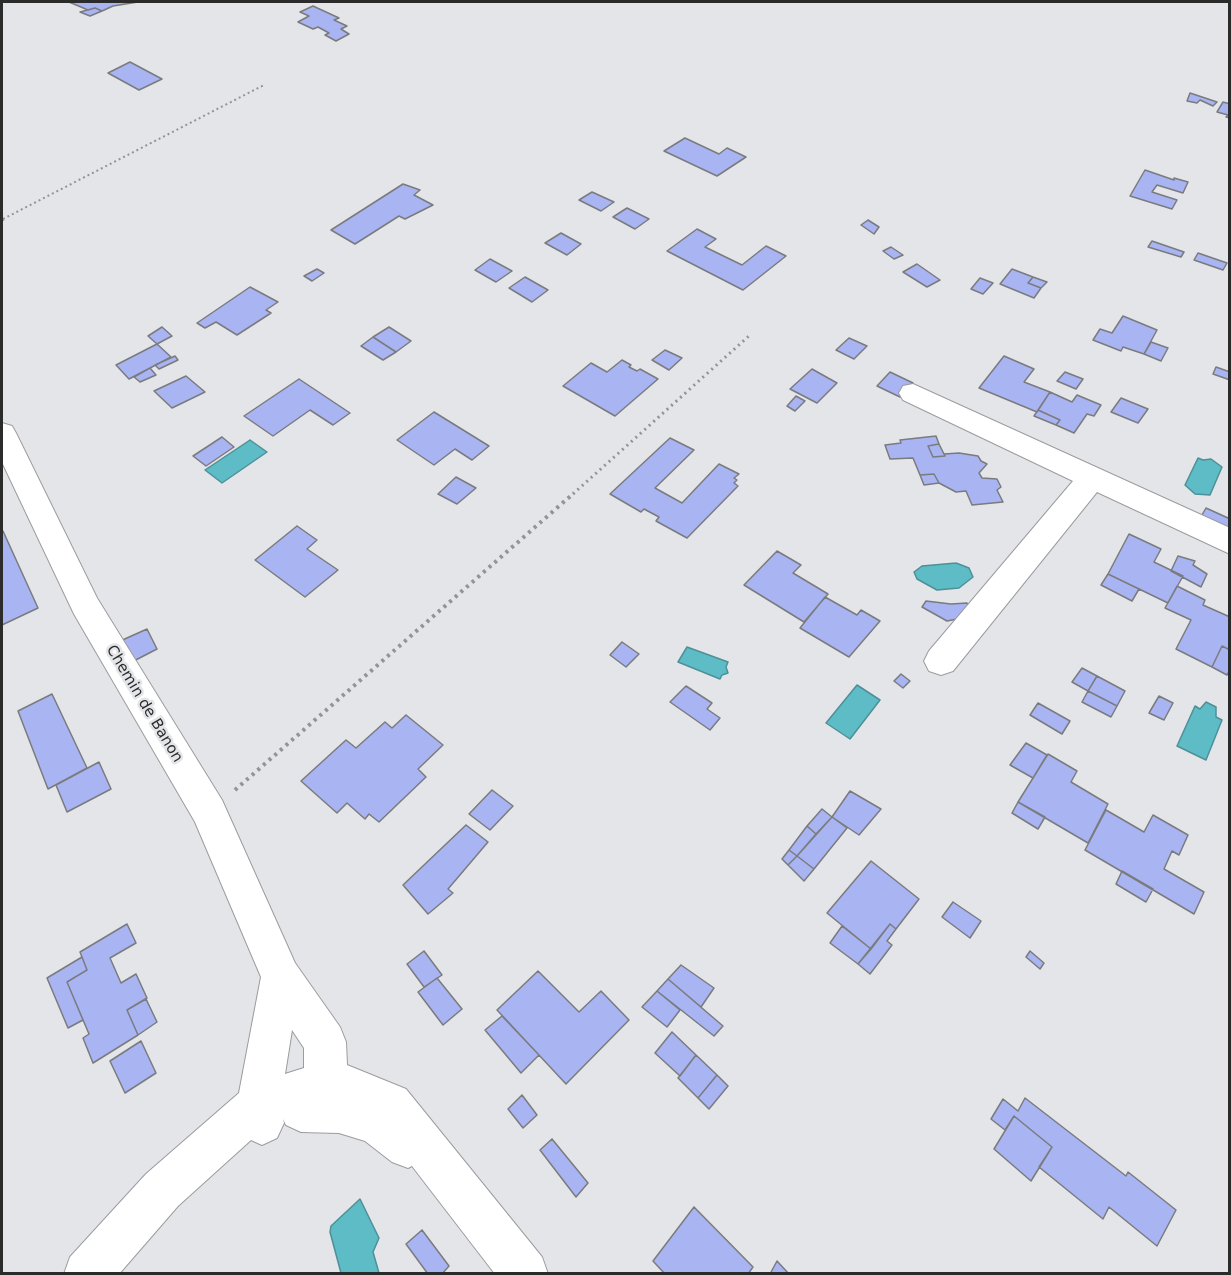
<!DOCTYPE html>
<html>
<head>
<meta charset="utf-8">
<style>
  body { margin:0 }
  #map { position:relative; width:1231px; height:1275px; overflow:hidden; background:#e4e5e8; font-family:"DejaVu Sans",sans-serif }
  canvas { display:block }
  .frame { position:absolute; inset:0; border:3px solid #2b2b2c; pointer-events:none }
</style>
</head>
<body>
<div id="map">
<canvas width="1231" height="1275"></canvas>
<div class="frame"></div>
</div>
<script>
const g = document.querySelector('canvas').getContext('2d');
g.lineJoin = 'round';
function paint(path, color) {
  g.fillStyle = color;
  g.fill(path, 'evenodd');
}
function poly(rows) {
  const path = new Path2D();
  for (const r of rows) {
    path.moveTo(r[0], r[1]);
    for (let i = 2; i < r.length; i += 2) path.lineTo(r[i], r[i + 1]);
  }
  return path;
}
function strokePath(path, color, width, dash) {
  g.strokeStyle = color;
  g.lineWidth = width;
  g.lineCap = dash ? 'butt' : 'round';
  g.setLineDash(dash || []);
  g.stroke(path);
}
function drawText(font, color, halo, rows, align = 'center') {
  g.font = font + ' "DejaVu Sans",sans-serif';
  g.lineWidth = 5;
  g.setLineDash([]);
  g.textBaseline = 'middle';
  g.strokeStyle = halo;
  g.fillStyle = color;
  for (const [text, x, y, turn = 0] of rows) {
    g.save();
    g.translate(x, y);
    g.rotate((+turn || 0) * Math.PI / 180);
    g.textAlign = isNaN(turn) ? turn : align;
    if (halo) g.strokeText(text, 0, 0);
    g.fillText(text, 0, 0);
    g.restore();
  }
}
const water = poly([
  [250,440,267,452,222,483,205,470,250,440],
  [1198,458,1203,460,1211,459,1222,467,1210,495,1195,494,1185,485,1198,458],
  [956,563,969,568,973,577,959,588,937,590,917,579,914,572,922,566,956,563],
  [687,647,728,662,726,667,728,673,722,675,720,679,678,662,687,647],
  [857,685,880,700,850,739,826,723,857,685],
  [1206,702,1216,707,1216,717,1222,720,1206,760,1177,746,1195,706,1200,709,1206,702],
  [360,1199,379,1238,373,1252,379,1273,341,1273,330,1232,331,1226,360,1199]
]);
paint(water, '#5dbcc6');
strokePath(water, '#4e9098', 1.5);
const building = poly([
  [69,2,138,2,113,6,102,11,95,8,88,10,69,2],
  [313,6,339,18,334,20,347,26,341,29,349,34,336,41,325,35,329,33,318,27,313,29,298,22,309,16,300,12,313,6],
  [95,8,102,11,90,16,80,12,95,8],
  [130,62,162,79,139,90,108,73,130,62],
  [1190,93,1217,102,1213,106,1200,100,1197,103,1187,101,1190,93],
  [1223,102,1230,104,1230,118,1226,117,1228,115,1217,112,1223,102],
  [685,138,719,154,727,148,746,157,717,176,664,151,685,138],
  [1145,170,1174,180,1174,178,1188,182,1183,193,1157,185,1152,192,1177,200,1172,209,1130,196,1145,170],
  [403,184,420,190,414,195,433,205,405,219,399,216,355,244,331,230,403,184],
  [592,192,614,202,601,211,579,200,592,192],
  [627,208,649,219,635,229,613,217,627,208],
  [868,220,879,227,874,234,861,225,868,220],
  [697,229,716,239,705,247,742,265,766,246,786,256,743,290,667,251,697,229],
  [561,233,581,244,567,255,545,243,561,233],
  [1152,241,1184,252,1181,257,1148,247,1152,241],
  [891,247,903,255,894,259,883,251,891,247],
  [1198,253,1227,263,1223,270,1194,260,1198,253],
  [490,259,512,271,496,282,475,270,490,259],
  [917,264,940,280,927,287,903,272,917,264],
  [317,269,324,273,312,281,304,276,317,269],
  [1012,269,1033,277,1028,283,1041,288,1034,298,1000,284,1012,269],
  [525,277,548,290,532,302,509,288,525,277],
  [1033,277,1047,282,1041,288,1028,283,1033,277],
  [980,278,993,283,983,294,971,289,980,278],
  [250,287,278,302,266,310,271,313,237,335,216,322,205,328,197,323,250,287],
  [1123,316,1157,330,1144,354,1123,347,1121,351,1093,340,1100,329,1112,333,1123,316],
  [162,327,172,336,157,344,148,336,162,327],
  [389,327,411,341,396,352,373,337,389,327],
  [373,337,396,352,383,360,361,346,373,337],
  [849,338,867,346,854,359,836,350,849,338],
  [1151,342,1168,348,1161,361,1144,354,1151,342],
  [157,344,171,357,129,379,116,365,157,344],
  [665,350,682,358,669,370,652,360,665,350],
  [175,356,178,360,159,369,155,365,175,356],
  [1004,356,1034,369,1024,382,1050,392,1037,412,979,388,1004,356],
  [622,360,631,365,629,367,637,371,640,369,658,379,615,416,563,386,591,363,607,372,622,360],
  [1216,367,1230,372,1230,380,1213,374,1216,367],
  [150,368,156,375,140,382,134,377,150,368],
  [812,369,837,383,817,403,790,389,812,369],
  [890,372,913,383,900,397,877,386,890,372],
  [1065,372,1083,379,1076,389,1057,381,1065,372],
  [186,376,205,392,172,408,154,391,186,376],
  [299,379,350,413,333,425,310,410,273,436,244,416,299,379],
  [1050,392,1072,402,1077,395,1101,405,1094,416,1087,414,1074,433,1056,425,1060,420,1038,410,1050,392],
  [796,396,805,401,795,411,787,406,796,396],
  [1121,398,1148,409,1138,423,1111,412,1121,398],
  [1038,410,1060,420,1056,425,1034,416,1038,410],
  [434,412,489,446,472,460,455,449,434,465,397,440,434,412],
  [936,436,939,444,928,446,933,457,945,456,944,454,959,453,978,456,981,461,987,464,979,473,982,478,997,479,1001,487,997,490,1003,502,972,505,966,491,956,492,939,483,934,474,920,475,913,458,890,459,885,445,901,443,900,440,936,436],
  [222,437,234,447,206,466,193,456,222,437],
  [670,438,694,450,655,488,682,503,719,464,739,474,734,478,737,480,734,483,738,486,687,538,656,521,659,517,644,509,641,512,610,494,670,438],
  [939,444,945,456,933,457,928,446,939,444],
  [934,474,939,483,924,485,920,475,934,474],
  [456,477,476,488,457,504,438,494,456,477],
  [1206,508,1228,518,1230,514,1230,527,1226,535,1198,522,1206,508],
  [297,526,317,540,307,549,338,570,305,597,255,560,297,526],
  [3,531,38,608,2,625,2,532,3,531],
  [1129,534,1161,549,1154,562,1183,576,1168,603,1108,574,1129,534],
  [777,551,801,565,793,573,828,594,804,622,744,585,777,551],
  [1178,556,1195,561,1193,565,1207,574,1201,587,1171,571,1178,556],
  [1108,574,1139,589,1132,601,1101,585,1108,574],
  [1177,586,1205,600,1203,605,1230,617,1230,650,1222,646,1212,667,1176,649,1191,620,1165,608,1177,586],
  [825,597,857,615,861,610,880,621,849,657,800,628,825,597],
  [926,601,951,604,967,603,972,616,947,621,922,607,926,601],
  [147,629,157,649,128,664,118,642,147,629],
  [622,642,639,654,626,667,610,655,622,642],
  [1222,646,1230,650,1230,670,1227,675,1212,667,1222,646],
  [1082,668,1097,676,1088,691,1072,682,1082,668],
  [901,674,910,681,903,688,894,681,901,674],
  [1097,676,1125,691,1117,706,1088,691,1097,676],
  [686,686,712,703,707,709,720,718,710,730,670,702,686,686],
  [1088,691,1117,706,1111,717,1082,702,1088,691],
  [52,694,87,768,48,789,18,711,52,694],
  [1159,696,1173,703,1164,720,1149,713,1159,696],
  [1038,703,1070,721,1062,734,1030,715,1038,703],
  [406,715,443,745,418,769,426,777,379,822,369,814,365,819,347,803,337,813,301,781,346,740,356,748,385,722,392,728,406,715],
  [1026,743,1047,755,1033,778,1010,765,1026,743],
  [1048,754,1077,771,1071,782,1108,804,1088,843,1018,802,1048,754],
  [99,762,111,789,67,812,56,785,99,762],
  [492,790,513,806,490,830,469,814,492,790],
  [850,791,881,809,859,835,832,817,850,791],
  [1018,802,1045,817,1038,829,1012,813,1018,802],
  [822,809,832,817,816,834,807,826,822,809],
  [1106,810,1144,832,1153,815,1188,835,1179,855,1172,851,1164,869,1204,892,1194,914,1085,850,1106,810],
  [832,817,847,828,814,869,797,856,832,817],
  [466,825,488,842,448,889,453,893,428,914,403,885,466,825],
  [807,826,816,834,797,856,789,850,807,826],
  [789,850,797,856,788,865,782,859,789,850],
  [797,856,814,869,804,881,788,865,797,856],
  [871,861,919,899,896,929,890,924,871,949,827,913,871,861],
  [1122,871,1153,889,1146,902,1116,884,1122,871],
  [953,902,981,921,970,938,942,917,953,902],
  [127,924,136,943,110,958,121,983,136,974,147,998,127,1010,138,1035,93,1063,83,1038,89,1034,67,982,87,970,80,952,127,924],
  [890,924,896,929,887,941,892,945,870,974,858,964,890,924],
  [842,926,871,949,858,964,830,943,842,926],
  [424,951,442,975,424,987,407,964,424,951],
  [1030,951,1044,963,1040,969,1026,957,1030,951],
  [82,957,87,970,67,982,83,1020,68,1028,47,978,82,957],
  [681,965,714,988,701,1007,668,979,681,965],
  [538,971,579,1012,601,991,629,1020,566,1084,497,1010,538,971],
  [437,978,462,1009,443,1025,418,992,437,978],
  [668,979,723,1026,714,1036,657,991,668,979],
  [657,991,680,1010,667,1027,642,1007,657,991],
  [146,999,157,1022,138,1035,127,1010,146,999],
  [502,1016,539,1055,521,1073,485,1030,502,1016],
  [672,1032,696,1055,680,1076,655,1053,672,1032],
  [141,1041,156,1073,125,1093,110,1061,141,1041],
  [696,1055,717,1075,698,1098,678,1078,696,1055],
  [717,1075,728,1086,709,1109,698,1098,717,1075],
  [522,1095,537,1115,523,1128,508,1109,522,1095],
  [1025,1098,1126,1176,1128,1172,1176,1210,1157,1246,1109,1207,1103,1219,1039,1167,1052,1147,1014,1116,1005,1130,991,1119,1003,1099,1018,1111,1025,1098],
  [1014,1116,1052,1147,1031,1181,994,1149,1014,1116],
  [552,1139,588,1183,576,1197,540,1150,552,1139],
  [694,1207,753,1267,748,1274,665,1274,653,1261,694,1207],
  [422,1230,449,1266,442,1274,428,1274,406,1244,422,1230],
  [777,1261,789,1274,770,1274,777,1261]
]);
paint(building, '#a9b4f3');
strokePath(building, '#7a7b7e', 1.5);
const street = poly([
  [913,384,1230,528,1230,554,1097,492,953,671,941,675,929,671,924,661,929,651,1073,481,903,400,899,393,903,386,913,384],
  [2,423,12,426,16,433,97,598,222,800,295,963,340,1027,346,1042,347,1065,406,1089,542,1257,548,1274,495,1274,412,1166,408,1168,392,1162,365,1141,339,1133,301,1132,286,1125,283,1119,284,1123,277,1138,262,1145,251,1140,178,1206,119,1274,64,1274,70,1257,146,1174,239,1093,261,977,195,822,74,614,2,462,2,423],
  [292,1030,304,1048,304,1068,285,1074,292,1030]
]);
strokePath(street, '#9c9c9f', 2);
strokePath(poly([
  [3,219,264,85]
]), '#949496', 2, [2, 3]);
strokePath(poly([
  [2,220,6,218],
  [573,494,750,335]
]), '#949496', 3, [2, 4]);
strokePath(poly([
  [235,790,574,493]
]), '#949496', 4, [3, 4.5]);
paint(street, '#fff');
drawText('15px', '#2b2b2c', '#e4e5e8', [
  ["Chemin de Banon",144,704,59]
]);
</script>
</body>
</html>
